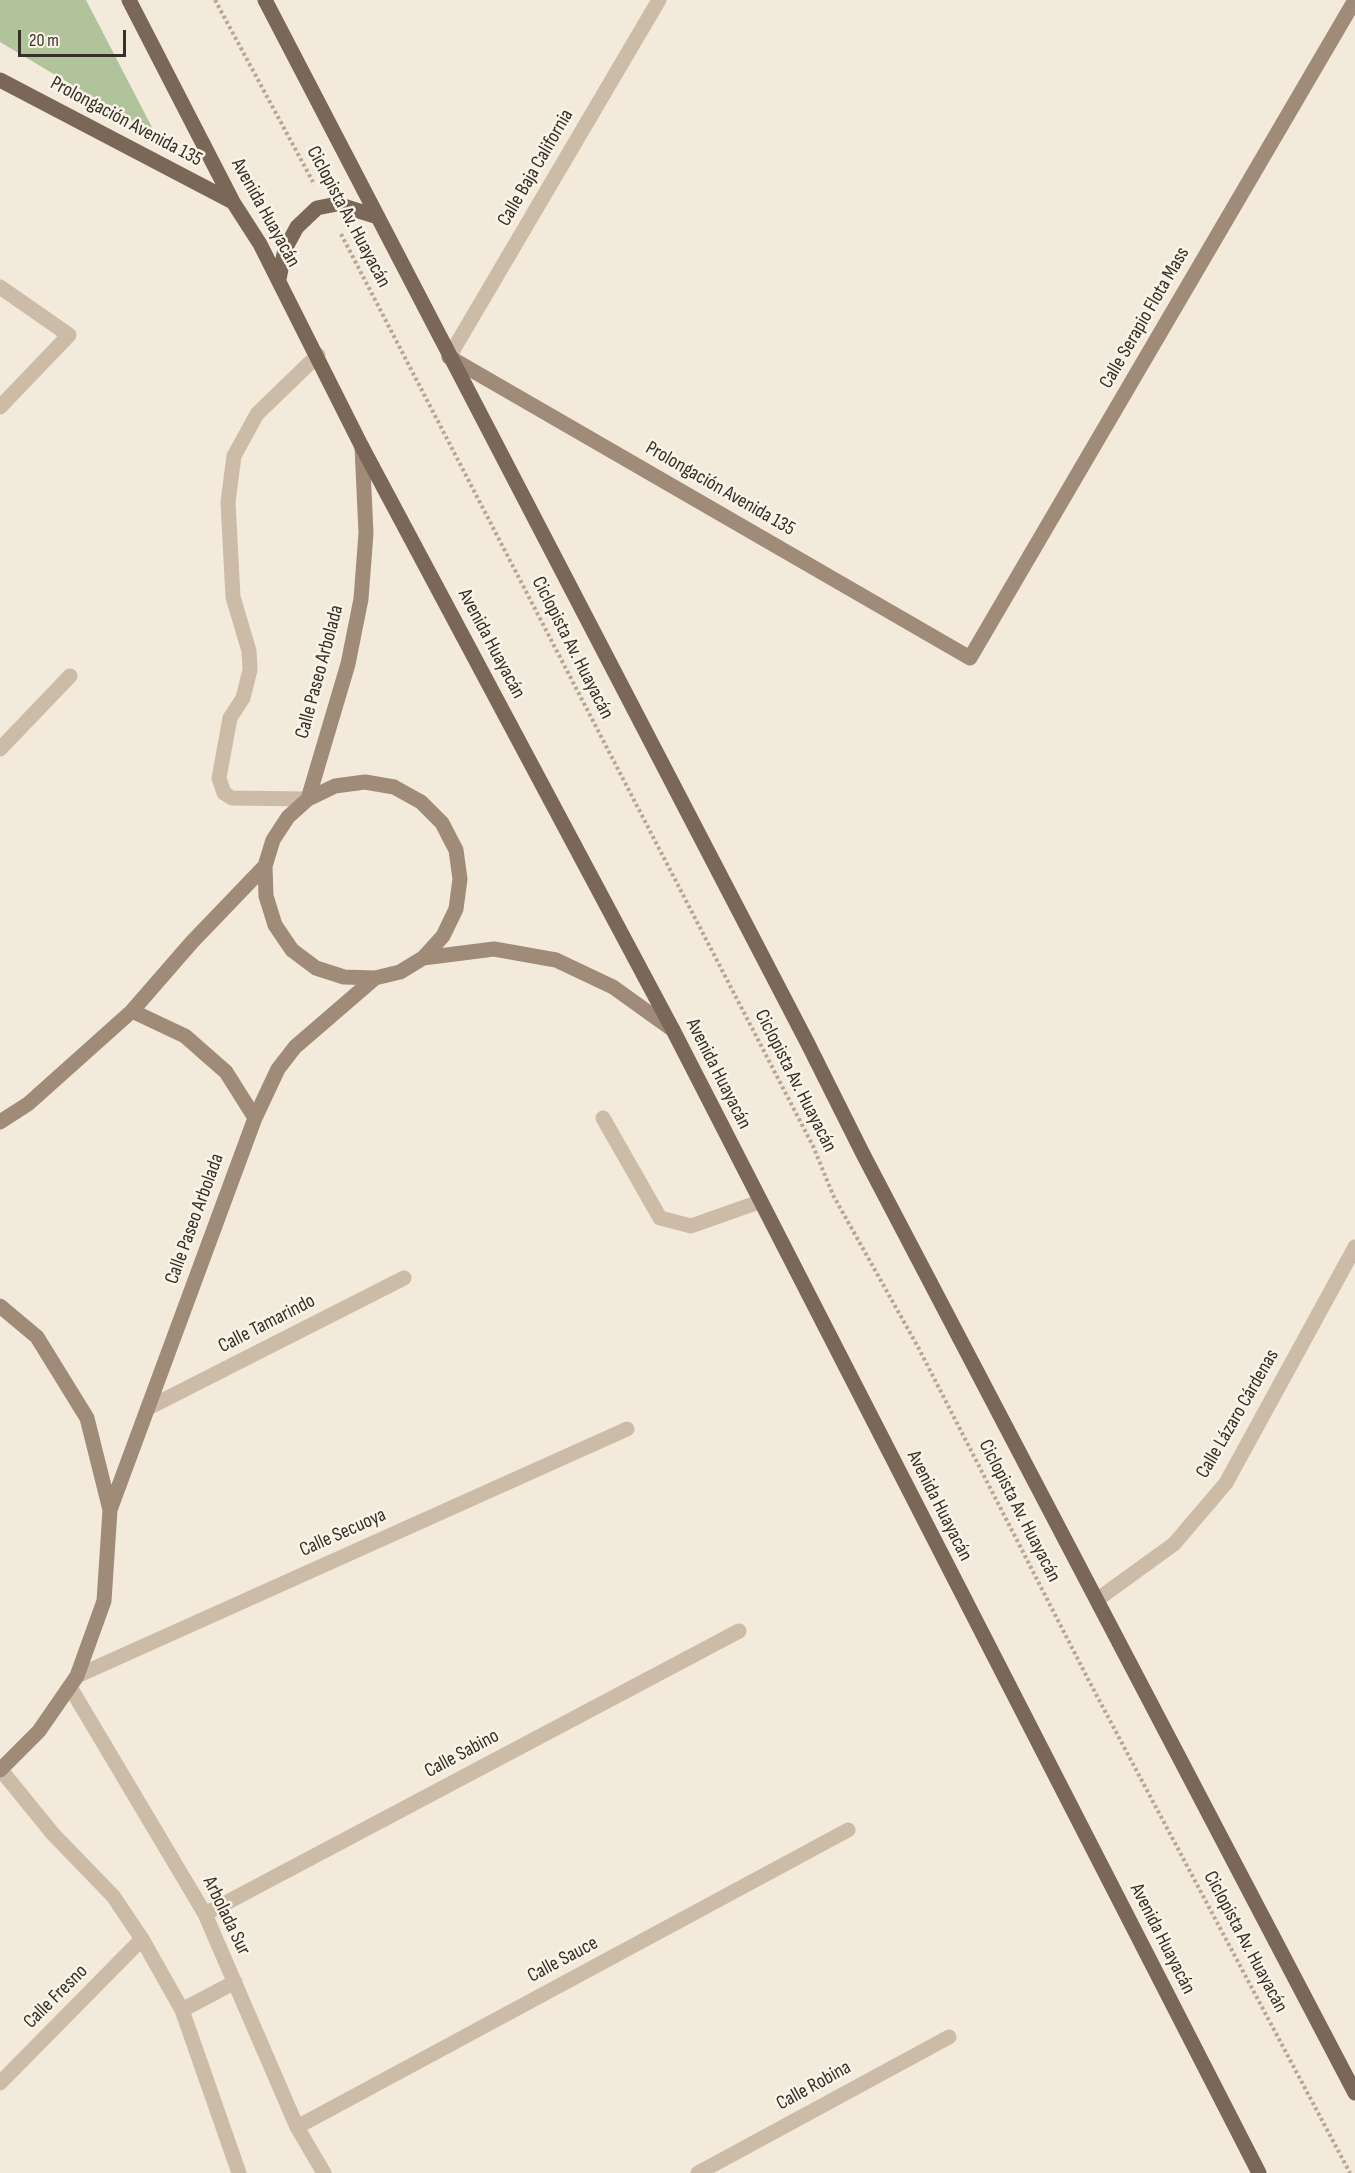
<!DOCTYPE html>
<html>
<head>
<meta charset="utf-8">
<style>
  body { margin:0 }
  #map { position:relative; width:1355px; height:2173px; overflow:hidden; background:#f3eadc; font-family:"Sofia Sans Condensed",sans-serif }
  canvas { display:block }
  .scale { position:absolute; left:18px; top:30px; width:108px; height:27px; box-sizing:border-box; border:3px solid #382f28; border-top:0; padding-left:8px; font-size:18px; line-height:21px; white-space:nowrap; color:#382f28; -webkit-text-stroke:4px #faf4e8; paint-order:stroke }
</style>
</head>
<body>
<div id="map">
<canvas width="1355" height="2173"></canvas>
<div class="scale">20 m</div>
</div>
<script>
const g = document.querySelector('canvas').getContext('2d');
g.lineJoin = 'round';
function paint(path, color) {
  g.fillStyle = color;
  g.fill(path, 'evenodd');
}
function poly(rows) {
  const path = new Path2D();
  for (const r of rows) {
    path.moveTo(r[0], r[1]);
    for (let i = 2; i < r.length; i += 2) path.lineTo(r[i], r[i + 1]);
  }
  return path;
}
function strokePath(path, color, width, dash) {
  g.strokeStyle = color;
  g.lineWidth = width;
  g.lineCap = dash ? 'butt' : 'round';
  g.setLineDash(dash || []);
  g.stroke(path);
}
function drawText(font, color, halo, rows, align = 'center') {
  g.font = font + ' "Sofia Sans Condensed",sans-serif';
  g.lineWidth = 5;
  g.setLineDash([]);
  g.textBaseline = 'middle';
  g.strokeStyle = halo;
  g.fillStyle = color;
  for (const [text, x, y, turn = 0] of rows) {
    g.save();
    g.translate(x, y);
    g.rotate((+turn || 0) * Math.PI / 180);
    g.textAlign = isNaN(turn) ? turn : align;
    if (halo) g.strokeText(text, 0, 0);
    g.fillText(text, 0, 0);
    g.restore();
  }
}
paint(poly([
  [0,0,86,0,156,135,0,42]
]), '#b1c39b');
strokePath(poly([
  [215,0,313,182],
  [341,234,813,1146,833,1195,918,1347,1089,1681,1350,2173]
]), '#b8a691', 4, [3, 3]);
strokePath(poly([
  [308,799,232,798,224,793,219,778,230,718,243,698,250,670,249,651,233,597,228,502,234,456,257,414,318,355],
  [603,1118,660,1218,691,1226,759,1202]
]), '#ccbca7', 15);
strokePath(poly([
  [0,287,69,335,0,407],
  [449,357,659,0],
  [0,749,70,676],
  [148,1408,404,1278],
  [1098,1599,1174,1544,1226,1483,1355,1247],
  [77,1676,627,1429],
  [70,1687,205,1914,297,2127,324,2173],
  [1,1770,53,1834,113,1896,142,1939,182,2010,239,2173],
  [205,1914,739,1631],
  [182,2010,235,1982],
  [0,2083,142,1939],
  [297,2127,848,1830],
  [698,2173,949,2037]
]), '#ccbca7', 15);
strokePath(poly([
  [449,357,970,658,1355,0],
  [308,799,348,664,361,599,366,533,362,447],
  [423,958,494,949,556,960,613,987,673,1030],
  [132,1011,185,1036,226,1072,255,1118],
  [0,1122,28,1104,132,1011,192,942,265,866,273,840,288,817,308,799,335,786,365,782,394,787,421,802,442,823,456,850,460,879,456,909,443,936,423,958,400,972,375,978,344,977,316,968,292,950,275,925,266,896,265,866],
  [0,1306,37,1337,87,1418,110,1510,104,1601,77,1676,39,1731,0,1770],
  [110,1510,255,1118,278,1069,295,1047,375,978]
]), '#a08b78', 15);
strokePath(poly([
  [129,0,233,202,260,244,362,447,673,1030,1259,2173],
  [265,0,807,1042,863,1154,1355,2093],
  [0,80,233,202],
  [279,279,285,249,297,227,317,208,337,204,378,217]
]), '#7b6758', 15);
drawText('20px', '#382f28', '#faf4e8', [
  ["Prolongación Avenida 135",126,122,28],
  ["Calle Baja California",536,168,-60],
  ["Avenida Huayacán",265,213,61],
  ["Ciclopista Av. Huayacán",348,217,62],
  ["Calle Serapio Flota Mass",1145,318,-60],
  ["Prolongación Avenida 135",720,489,30],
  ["Avenida Huayacán",491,644,62],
  ["Ciclopista Av. Huayacán",572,648,63],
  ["Calle Paseo Arbolada",320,672,-75],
  ["Avenida Huayacán",718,1074,63],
  ["Ciclopista Av. Huayacán",795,1081,63],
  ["Calle Paseo Arbolada",195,1219,-70],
  ["Calle Tamarindo",267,1324,-27],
  ["Calle Lázaro Cárdenas",1238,1414,-60],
  ["Avenida Huayacán",939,1506,63],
  ["Ciclopista Av. Huayacán",1019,1511,63],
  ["Calle Secuoya",343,1533,-24],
  ["Calle Sabino",462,1754,-28],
  ["Arbolada Sur",226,1916,64],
  ["Avenida Huayacán",1162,1939,63],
  ["Ciclopista Av. Huayacán",1245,1942,62],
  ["Calle Sauce",563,1960,-28],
  ["Calle Fresno",56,1997,-45],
  ["Calle Robina",814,2086,-29]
]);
</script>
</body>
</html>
